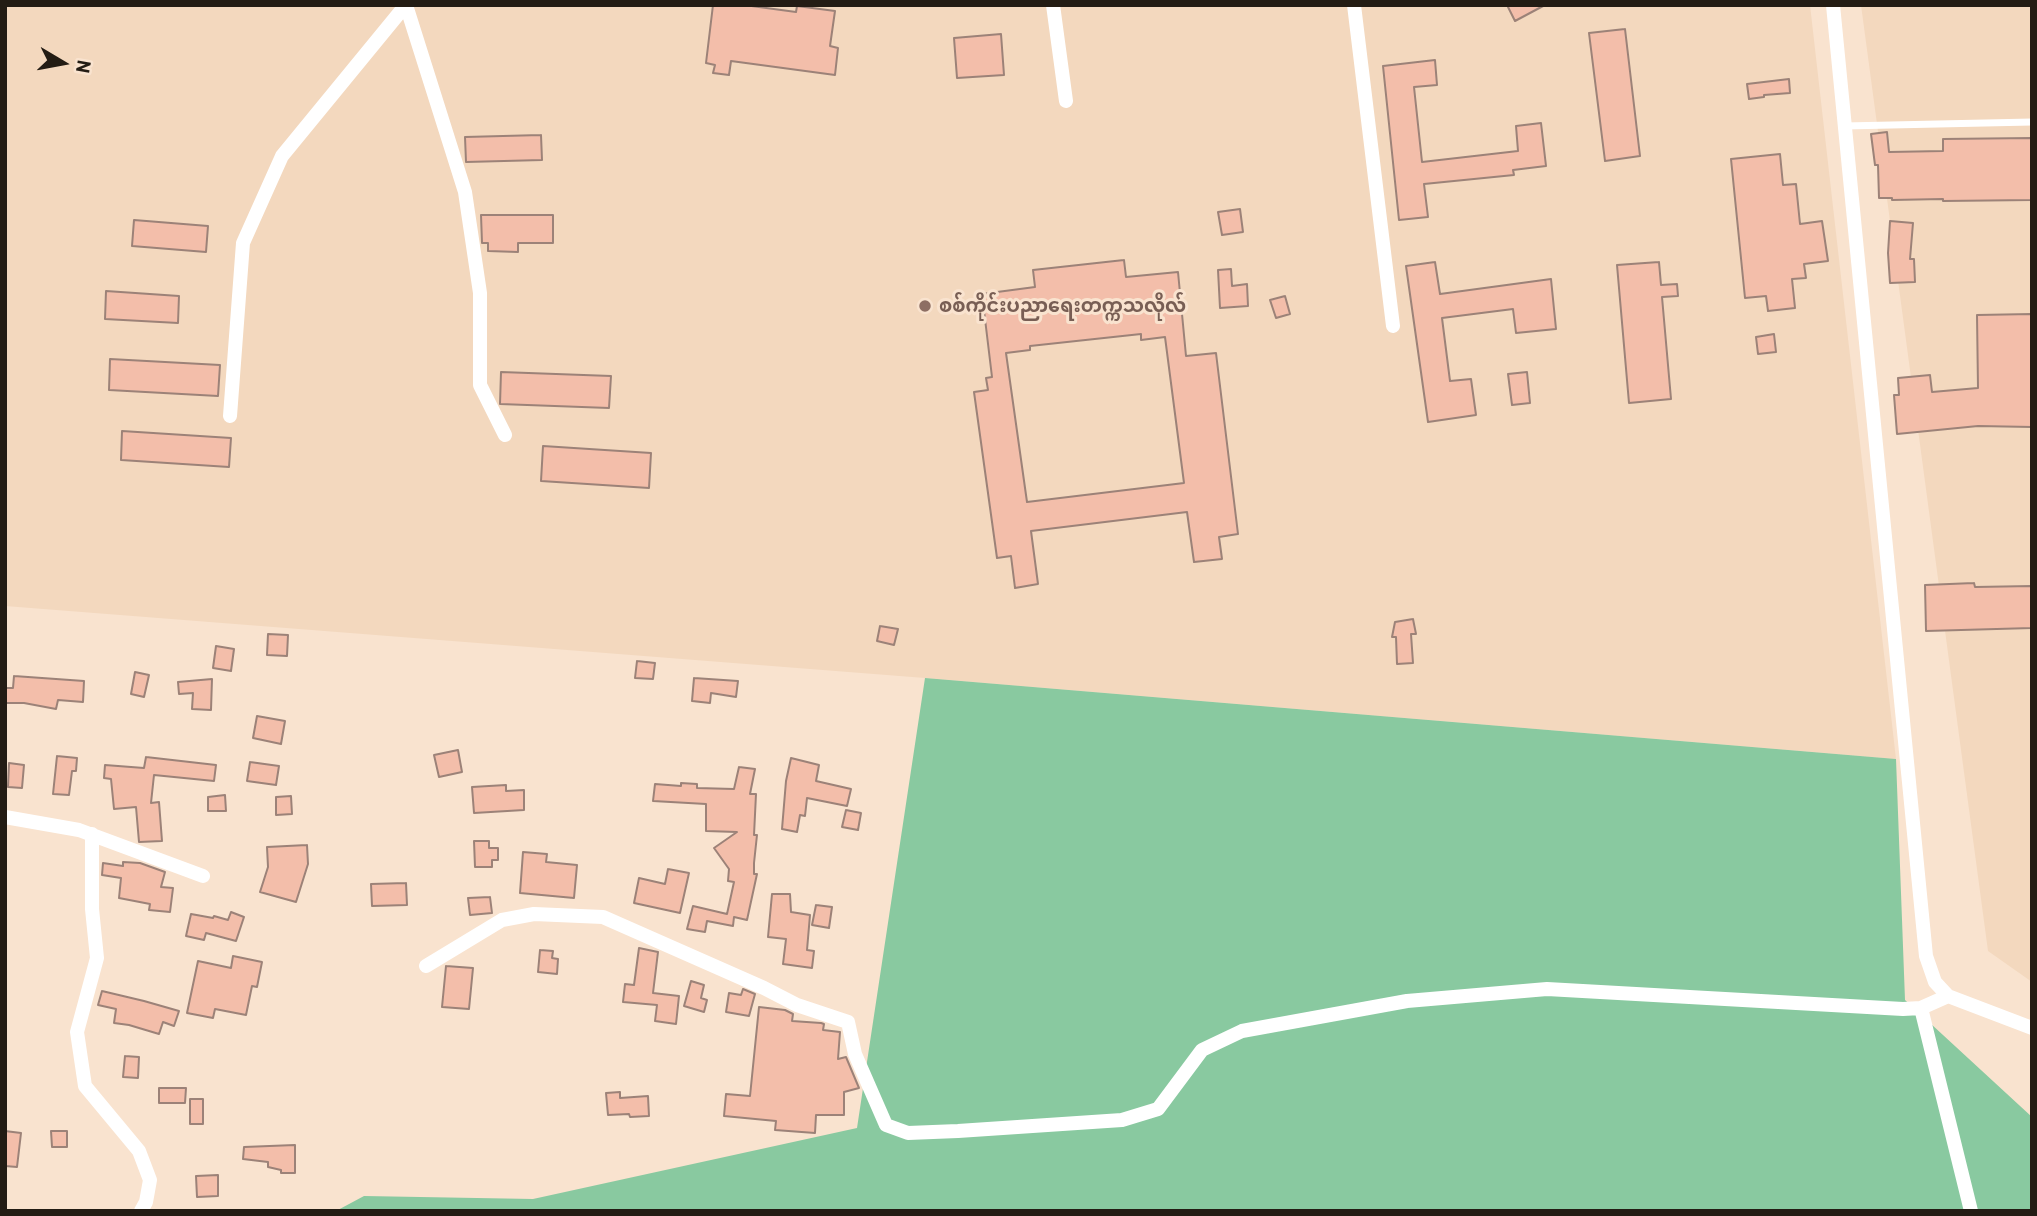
<!DOCTYPE html>
<html>
<head>
<meta charset="utf-8">
<style>
  body { margin:0 }
  #map { position:relative; width:2037px; height:1216px; overflow:hidden; background:#f9e3cf; font-family:Barlow,sans-serif }
  canvas { display:block }
  .frame { position:absolute; inset:0; border:7px solid #231c14; pointer-events:none }
  .north { position:absolute; left:28px; top:28px; width:70px; height:70px; -webkit-text-stroke:5px #f9e3cf; paint-order:stroke; rotate:100deg; font-size:19px; font-weight:700; line-height:28px; text-align:center; color:#231c14 }
  .north::after { content:''; display:block; margin:auto; width:24px; height:32px; background:#231c14; clip-path:polygon(50% 0,100% 100%,50% 72%,0 100%) }
</style>
</head>
<body>
<div id="map">
<canvas width="2037" height="1216"></canvas>
<div class="frame"></div>
<div class="north">N</div>
</div>
<script>
const g = document.querySelector('canvas').getContext('2d');
g.lineJoin = 'round';
function paint(path, color) {
  g.fillStyle = color;
  g.fill(path, 'evenodd');
}
function poly(rows) {
  const path = new Path2D();
  for (const r of rows) {
    path.moveTo(r[0], r[1]);
    for (let i = 2; i < r.length; i += 2) path.lineTo(r[i], r[i + 1]);
  }
  return path;
}
function strokePath(path, color, width, dash) {
  g.strokeStyle = color;
  g.lineWidth = width;
  g.lineCap = dash ? 'butt' : 'round';
  g.setLineDash(dash || []);
  g.stroke(path);
}
function drawText(font, color, halo, rows, align = 'center') {
  g.font = font + ' Barlow,"Noto Sans Myanmar",sans-serif';
  g.lineWidth = 6;
  g.setLineDash([]);
  g.textBaseline = 'middle';
  g.strokeStyle = halo;
  g.fillStyle = color;
  for (const [text, x, y, turn = 0] of rows) {
    g.save();
    g.translate(x, y);
    g.rotate((+turn || 0) * Math.PI / 180);
    g.textAlign = isNaN(turn) ? turn : align;
    if (halo) g.strokeText(text, 0, 0);
    g.fillText(text, 0, 0);
    g.restore();
  }
}
paint(poly([
  [5,5,1810,5,1896,759,925,678,5,606],
  [1861,5,2032,5,2032,982,1988,951]
]), '#f3d8be');
paint(poly([
  [925,678,1896,759,1905,1000,2032,1117,2032,1211,336,1211,364,1196,533,1199,857,1128]
]), '#89c9a0');
const building = poly([
  [713,5,744,5,796,12,797,6,835,11,830,46,838,48,835,75,731,61,729,75,713,73,715,65,706,63,713,5],
  [1507,5,1545,5,1515,21,1507,5],
  [1625,29,1640,156,1605,161,1589,33,1625,29],
  [1001,34,1004,75,957,78,954,38,1001,34],
  [1435,60,1437,85,1414,87,1422,162,1518,151,1516,126,1541,123,1546,166,1513,170,1514,175,1424,184,1428,217,1399,220,1383,66,1435,60],
  [1789,79,1790,93,1764,95,1764,97,1749,99,1747,84,1789,79],
  [1887,132,1889,152,1943,151,1943,139,2032,138,2032,200,1943,201,1943,199,1892,200,1892,198,1879,198,1878,165,1875,165,1871,134,1887,132],
  [541,135,542,160,466,162,465,137,541,135],
  [1780,154,1783,185,1796,184,1800,224,1822,221,1828,261,1804,264,1806,278,1792,279,1795,308,1768,311,1766,296,1745,298,1731,159,1780,154],
  [1240,209,1243,232,1222,235,1218,212,1240,209],
  [481,215,553,215,553,243,518,243,518,252,488,251,488,243,482,243,481,215],
  [134,220,208,226,206,252,132,246,134,220],
  [1890,221,1913,223,1910,259,1914,259,1915,282,1890,283,1888,253,1890,221],
  [1124,260,1126,277,1178,272,1186,356,1216,353,1238,534,1219,537,1222,559,1194,562,1187,512,1031,531,1038,584,1015,588,1011,556,997,558,974,392,988,390,986,378,992,377,982,294,1035,287,1033,270,1124,260],
  [1141,334,1141,340,1165,337,1184,483,1027,502,1006,353,1030,350,1030,346,1141,334],
  [1435,262,1440,294,1551,279,1556,329,1516,333,1513,309,1442,318,1450,381,1471,379,1476,415,1428,422,1406,266,1435,262],
  [1659,262,1661,285,1677,284,1678,296,1662,297,1671,399,1629,403,1617,265,1659,262],
  [1231,269,1232,286,1247,284,1248,306,1220,308,1218,270,1231,269],
  [106,291,179,296,178,323,105,319,106,291],
  [1285,296,1290,314,1276,318,1270,300,1285,296],
  [2032,314,2032,427,1978,426,1897,434,1894,395,1899,395,1898,378,1930,375,1932,392,1978,388,1977,315,2032,314],
  [1774,334,1776,352,1758,354,1756,337,1774,334],
  [110,359,220,365,218,396,109,390,110,359],
  [501,372,611,376,609,408,500,404,501,372],
  [1527,372,1530,403,1512,405,1508,374,1527,372],
  [122,431,231,438,229,467,121,460,122,431],
  [543,446,651,453,649,488,541,481,543,446],
  [1974,583,1975,587,2032,586,2032,628,1926,631,1925,585,1974,583],
  [1413,619,1416,634,1411,634,1413,663,1397,664,1396,637,1392,637,1395,622,1413,619],
  [880,626,898,629,894,645,877,641,880,626],
  [268,634,288,635,287,656,267,655,268,634],
  [216,646,234,649,231,671,213,668,216,646],
  [637,661,655,663,653,679,635,678,637,661],
  [135,672,149,675,144,697,131,694,135,672],
  [14,676,84,681,83,702,58,700,56,709,24,703,5,703,5,688,13,688,14,676],
  [694,678,738,681,736,697,711,693,710,703,692,701,694,678],
  [212,679,211,710,192,709,193,693,179,694,178,682,212,679],
  [257,716,285,721,281,744,253,738,257,716],
  [458,750,462,772,439,777,434,755,458,750],
  [57,756,77,758,76,771,72,771,69,795,53,794,57,756],
  [146,757,216,765,214,781,154,775,151,803,159,802,162,841,139,842,136,807,114,809,111,779,104,778,105,765,144,768,146,757],
  [791,758,819,765,816,781,851,789,847,806,807,798,805,816,800,815,797,832,782,829,786,781,791,758],
  [250,762,279,766,276,785,247,781,250,762],
  [9,763,24,765,22,788,8,787,9,763],
  [739,767,755,769,750,794,756,794,754,835,757,835,754,863,754,874,757,874,747,920,734,917,733,926,707,921,705,932,687,929,693,906,727,914,734,882,728,881,729,869,714,848,737,832,706,831,706,804,653,801,655,784,681,786,681,783,697,784,697,788,734,789,739,767],
  [506,785,506,791,524,790,524,810,474,813,472,787,506,785],
  [225,795,226,811,208,811,208,797,225,795],
  [291,796,292,814,276,815,276,797,291,796],
  [846,810,861,813,858,830,842,827,846,810],
  [474,841,489,841,489,848,498,848,498,860,492,860,492,867,475,867,474,841],
  [307,845,308,864,296,902,260,892,268,867,267,847,307,845],
  [523,852,547,854,546,862,577,865,574,898,520,893,523,852],
  [123,862,140,863,165,872,161,887,173,888,170,912,149,910,150,904,119,898,121,878,102,875,103,863,123,866,123,862],
  [668,869,689,873,680,913,634,903,639,878,665,884,668,869],
  [406,883,407,905,372,906,371,884,406,883],
  [772,894,790,894,791,912,810,915,807,950,814,951,812,968,783,964,786,939,768,937,772,894],
  [490,897,492,913,470,915,468,898,490,897],
  [816,905,832,907,829,928,812,925,816,905],
  [231,912,244,917,236,941,206,933,204,940,186,936,191,914,213,918,214,916,228,920,231,912],
  [639,948,658,952,653,993,679,996,676,1024,655,1021,657,1005,623,1002,625,984,634,985,639,948],
  [540,950,553,951,552,958,558,959,557,974,538,972,540,950],
  [233,956,262,962,257,987,252,986,246,1015,215,1009,213,1018,187,1013,198,961,231,968,233,956],
  [446,966,473,968,469,1009,442,1007,446,966],
  [691,981,704,985,701,998,707,1000,704,1012,684,1006,691,981],
  [743,989,755,994,749,1016,726,1012,729,993,741,995,743,989],
  [102,991,144,1001,179,1011,174,1026,163,1022,159,1034,129,1025,114,1023,116,1009,98,1005,102,991],
  [759,1007,785,1010,793,1014,792,1021,821,1023,824,1024,823,1030,840,1032,838,1059,846,1057,859,1088,844,1092,844,1115,816,1115,815,1133,775,1130,776,1121,724,1116,726,1094,750,1096,759,1007],
  [125,1056,139,1057,138,1078,123,1077,125,1056],
  [159,1088,186,1088,185,1103,159,1103,159,1088],
  [620,1092,620,1098,648,1096,649,1116,630,1117,629,1114,608,1115,606,1093,620,1092],
  [190,1099,203,1099,203,1124,190,1124,190,1099],
  [5,1131,21,1133,17,1167,5,1166,5,1131],
  [51,1131,67,1131,67,1147,52,1147,51,1131],
  [295,1145,295,1173,281,1173,281,1170,268,1167,268,1162,243,1159,244,1147,295,1145],
  [218,1175,218,1196,197,1197,196,1176,218,1175]
]);
paint(building, '#f3beaa');
strokePath(building, '#9c8278', 2);
strokePath(poly([
  [1844,126,2032,122]
]), '#fff', 7);
strokePath(poly([
  [406,5,465,192,480,293,480,385,505,435],
  [1053,5,1066,101],
  [1354,5,1393,326],
  [1833,5,1926,956,1935,982,1948,996,2032,1028],
  [230,416,243,243,282,156,405,6],
  [5,817,79,830,203,876],
  [92,834,92,909,97,958,77,1032,85,1086,139,1151,150,1180,146,1202,141,1211],
  [426,966,502,920,534,914,603,917,764,988,797,1005,848,1022,855,1054,886,1125,908,1133,958,1131,1122,1120,1158,1109,1202,1050,1242,1031,1407,1001,1547,989,1903,1009,1921,1008,1948,996],
  [1921,1008,1971,1211]
]), '#fff', 14);
for (const [x, y, r, color] of [
  [925,306,7,"#8d6e63"]
]) {
  const dot = new Path2D();
  dot.arc(x, y, r, 0, 2 * Math.PI);
  g.fillStyle = color;
  g.fill(dot);
  strokePath(dot, '#f9e3cf', 2.5);
}
drawText('bold 19px', '#785e54', '#f9e3cf', [
  ["စစ်ကိုင်းပညာရေးတက္ကသလိုလ်",939,306]
], 'left');
</script>
</body>
</html>
